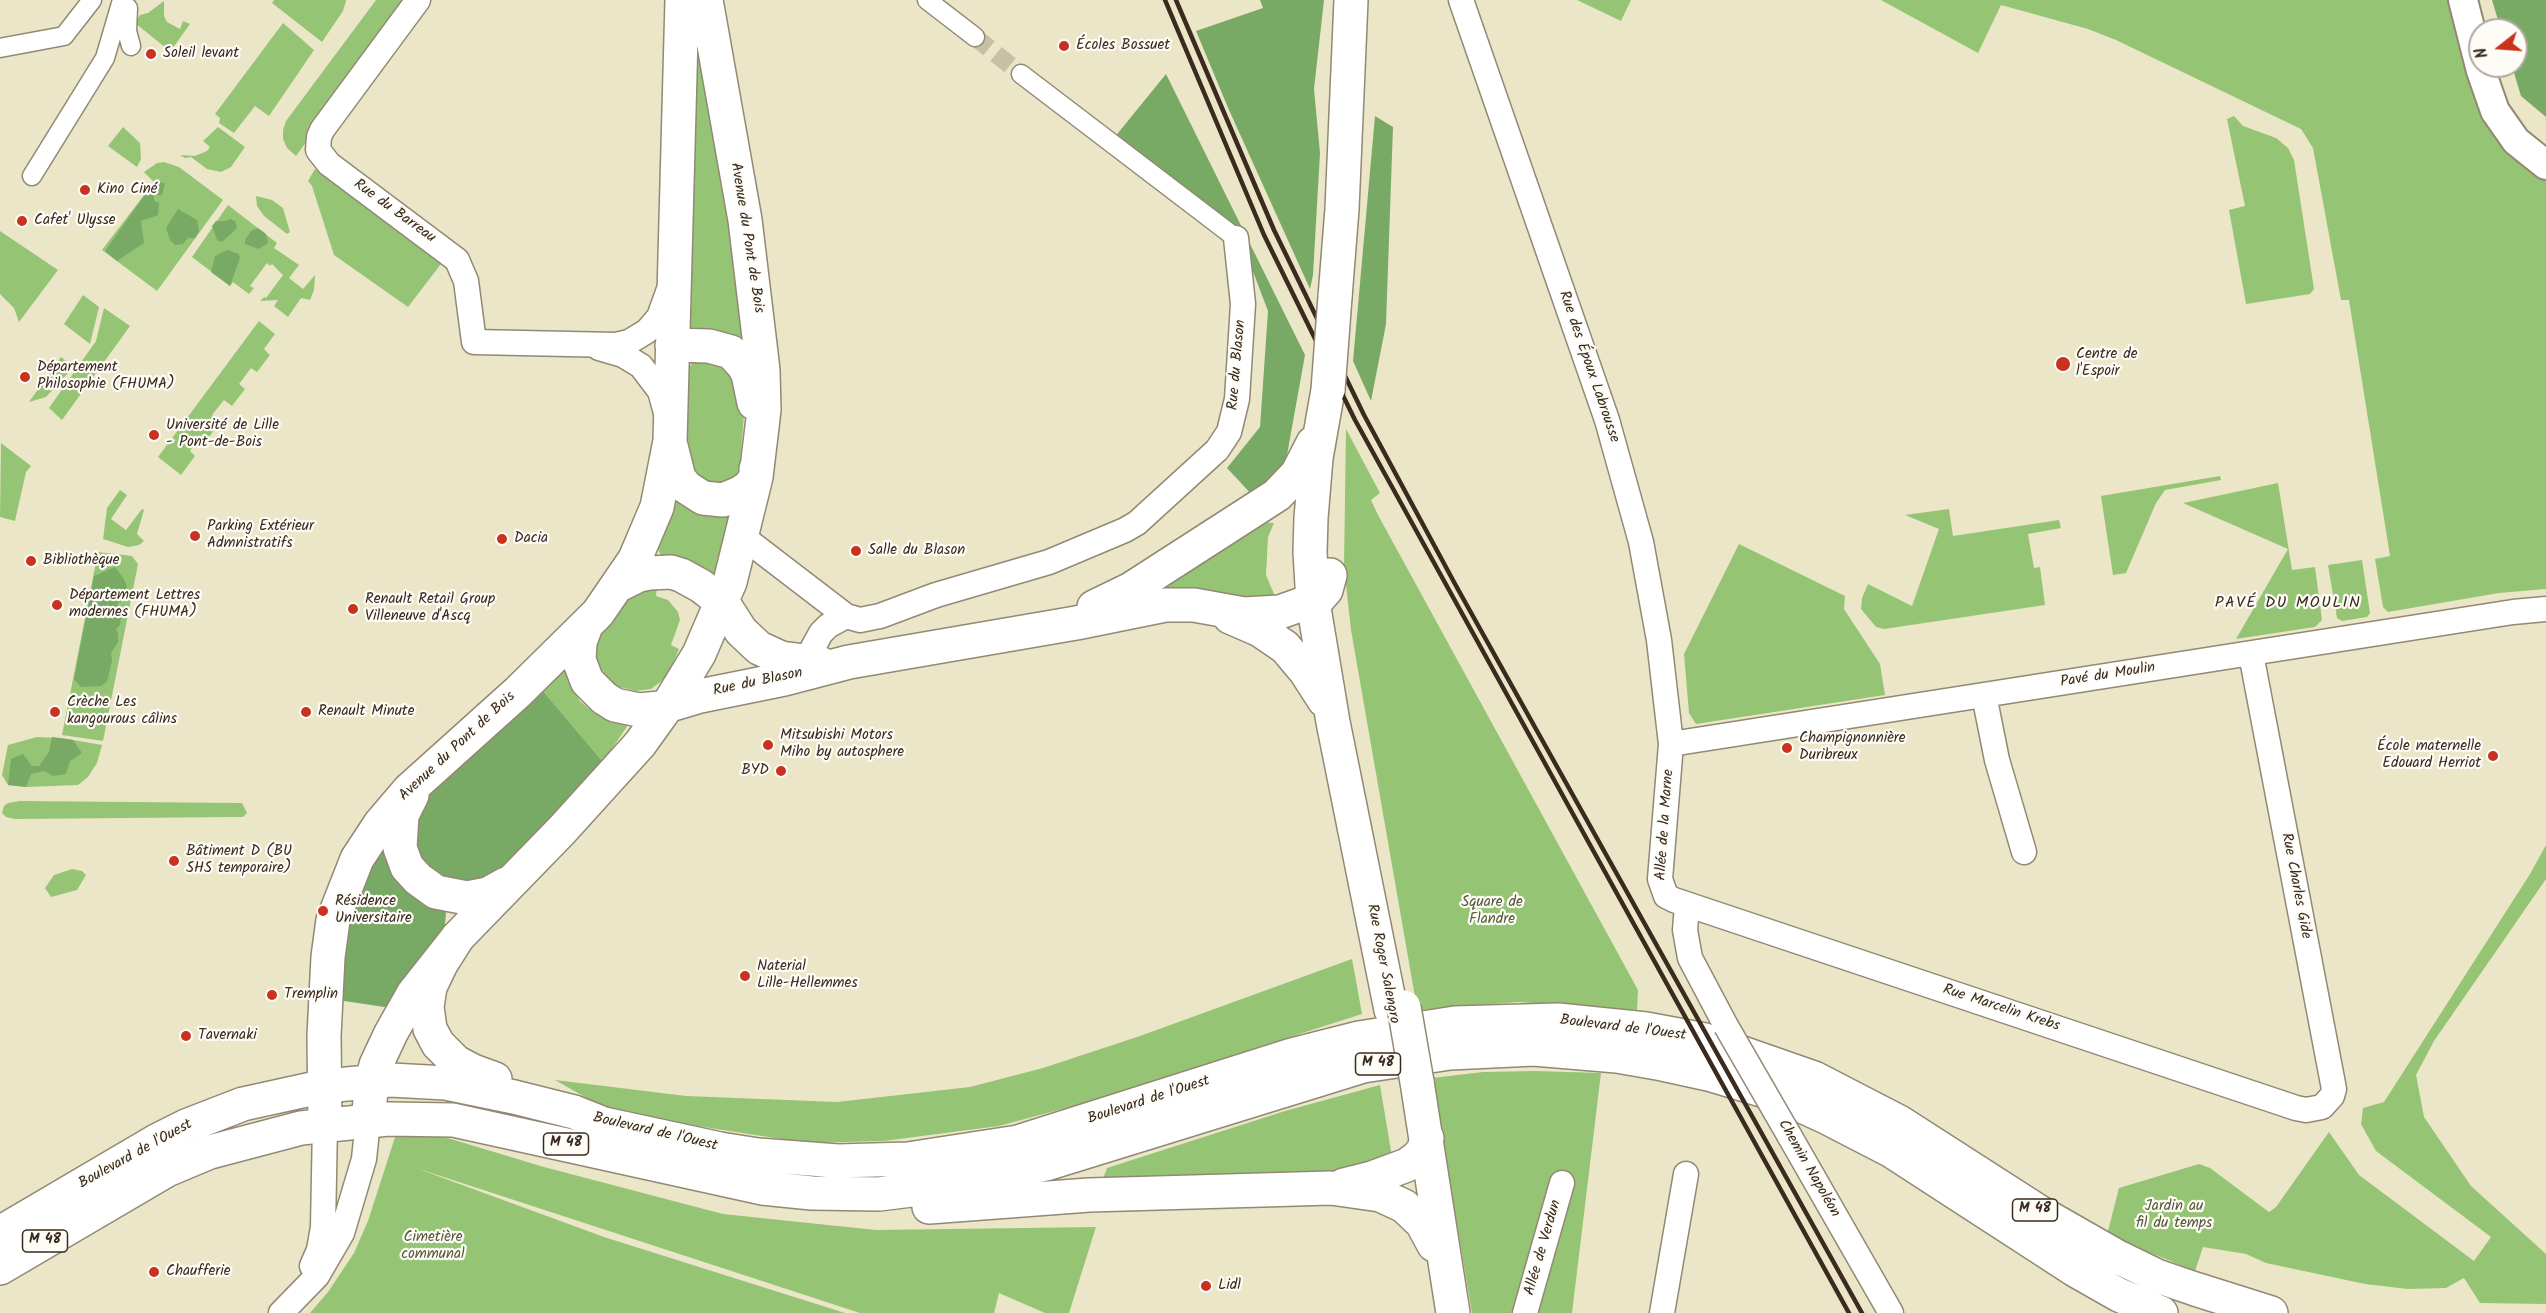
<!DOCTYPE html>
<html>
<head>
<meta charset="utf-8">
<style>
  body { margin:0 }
  #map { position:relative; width:2546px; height:1313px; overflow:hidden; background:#ebe6c8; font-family:Kalam,sans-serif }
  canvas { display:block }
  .north { position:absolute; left:2468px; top:18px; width:60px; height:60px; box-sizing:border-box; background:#fdfcf7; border:2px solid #afa8a0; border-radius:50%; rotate:253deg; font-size:16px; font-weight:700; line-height:24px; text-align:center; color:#3b2a1e }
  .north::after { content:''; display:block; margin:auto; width:21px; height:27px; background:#c8321e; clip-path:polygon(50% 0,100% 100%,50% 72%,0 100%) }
</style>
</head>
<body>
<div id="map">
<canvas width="2546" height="1313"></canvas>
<div class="north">N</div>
</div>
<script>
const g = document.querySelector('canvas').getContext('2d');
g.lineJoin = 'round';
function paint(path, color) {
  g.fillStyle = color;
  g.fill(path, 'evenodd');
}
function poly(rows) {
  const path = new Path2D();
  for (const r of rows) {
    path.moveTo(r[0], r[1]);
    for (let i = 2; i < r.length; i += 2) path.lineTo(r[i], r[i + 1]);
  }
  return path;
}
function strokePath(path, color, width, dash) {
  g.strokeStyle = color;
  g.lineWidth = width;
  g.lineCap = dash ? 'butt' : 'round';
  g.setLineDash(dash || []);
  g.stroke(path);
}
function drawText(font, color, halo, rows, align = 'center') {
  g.font = font + ' Kalam,sans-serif';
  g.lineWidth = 4.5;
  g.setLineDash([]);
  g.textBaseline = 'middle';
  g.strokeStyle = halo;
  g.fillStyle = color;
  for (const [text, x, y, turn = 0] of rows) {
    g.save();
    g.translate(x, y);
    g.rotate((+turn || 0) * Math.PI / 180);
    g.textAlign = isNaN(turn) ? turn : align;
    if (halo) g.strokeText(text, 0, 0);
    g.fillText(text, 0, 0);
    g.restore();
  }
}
paint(poly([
  [274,0,346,0,346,1,343,11,322,42,272,3],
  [376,0,410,0,296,156,287,148,283,139,283,130,286,121],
  [1577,0,1631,0,1621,21],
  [1881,0,2453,0,2487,126,2525,166,2546,179,2546,589,2499,593,2388,612,2383,607,2375,559,2390,556,2349,300,2341,300,2313,148,2301,129,2116,40,2088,29,2001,5,1978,53],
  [164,1,164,16,167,22,180,29,183,21,190,24,172,49,166,48,135,23,140,15,148,13],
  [691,2,753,364,682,333],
  [283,23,314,50,269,116,255,106,234,133,219,123,220,118,215,114],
  [2234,116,2243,126,2276,138,2288,148,2294,160,2314,289,2310,294,2246,304,2229,210,2245,206,2227,119],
  [123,127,140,143,141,159,137,167,108,146],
  [218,127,245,147,231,167,221,172,207,169,191,157,185,158,180,155,195,156,207,151,210,147,203,141],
  [164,162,179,167,223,200,157,291,102,250,154,182,144,172,157,163],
  [315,169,444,260,408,307,334,255,312,186,308,181],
  [256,196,272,200,283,208,290,232,287,234,264,216,257,206],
  [228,205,277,243,274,248,299,265,289,278,303,289,315,275,314,290,310,300,301,298,288,317,274,306,278,300,260,301,264,297,266,298,283,275,272,264,270,266,267,263,250,286,254,288,249,294,233,282,230,286,192,257],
  [0,231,58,270,19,322,14,308,0,294],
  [83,295,99,307,90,344,64,324],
  [104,308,130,326,62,420,49,408,96,341],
  [259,321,275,334,264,349,270,355,257,372,251,368,239,384,245,389,232,406,224,400,212,415,220,422,207,440,200,436,190,451,195,456,181,475,158,457],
  [716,355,746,390,739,476,723,491,689,476,681,379,686,370,692,364,703,356],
  [61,357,71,365,80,360,46,397,29,402],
  [1346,429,1380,493,1371,500,1378,515,1638,990,1637,1010,1518,1002,1420,1010,1415,997,1351,630,1344,567],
  [1,443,31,466,26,472,15,521,0,517],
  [2220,476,2221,480,2165,490,2156,503,2126,573,2113,575,2101,496],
  [2278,483,2292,570,2315,567,2322,620,2315,627,2236,639,2288,549,2183,503],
  [120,490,127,495,111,519,126,530,142,509,144,510,137,534,144,541,139,545,128,547,103,539,107,508],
  [671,492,733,510,717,587,666,566,654,541],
  [1949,509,1953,536,2059,520,2061,528,2028,534,2034,568,2040,567,2045,605,1884,629,1876,627,1861,609,1862,598,1868,584,1912,606,1939,529,1905,515],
  [1260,522,1274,523,1268,537,1266,575,1277,601,1137,600],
  [1739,544,1845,596,1844,609,1880,664,1885,695,1696,724,1689,713,1684,654],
  [98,552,132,556,138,564,103,741,62,735],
  [2362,560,2370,613,2367,617,2342,621,2337,618,2328,565],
  [657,588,656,596,668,600,678,612,680,620,671,645,679,649,668,676,651,689,636,691,616,686,607,677,599,665,595,650,603,621,633,593],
  [565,668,571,687,580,701,594,713,615,720,630,722,603,762,543,691],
  [37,737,62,738,102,745,97,763,88,777,78,785,26,787,8,785,2,775,8,745],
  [20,801,242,803,247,813,243,817,233,817,15,819,6,817,2,813,4,806,8,803],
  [2546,845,2546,879,2434,1041,2416,1075,2424,1117,2471,1186,2546,1254,2546,1304,2480,1303,2464,1278,2446,1288,2408,1289,2365,1284,2266,1263,2246,1254,2203,1247,2195,1271,2107,1235,2119,1188,2199,1164,2210,1168,2269,1212,2276,1207,2329,1132,2359,1175,2474,1261,2491,1237,2376,1151,2361,1124,2363,1108,2384,1102,2530,874],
  [72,869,82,871,86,875,77,890,51,897,45,888,54,875],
  [1352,959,1362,1014,1077,1105,999,1126,884,1141,807,1143,613,1113,555,1080,686,1096,837,1102,970,1087,1043,1068,1140,1036],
  [1535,1071,1601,1073,1572,1313,1472,1313,1432,1078,1483,1072],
  [1380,1085,1393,1163,1340,1174,1101,1184,1107,1168,1285,1111],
  [431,1133,544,1167,723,1214,876,1230,1096,1227,1069,1313,1045,1313,999,1293,994,1313,860,1313,416,1168,604,1237,845,1313,310,1313,328,1292,354,1253,368,1221,396,1134]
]), '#95c574');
paint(poly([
  [1260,0,1324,0,1314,89,1320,153,1313,275,1310,289,1229,110,1196,31,1263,8],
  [2492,0,2546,0,2546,117,2521,96,2512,66,2516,66,2516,30,2501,30],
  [1166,74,1305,355,1285,466,1254,497,1227,468,1260,427,1268,311,1239,235,1114,138],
  [1375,116,1393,127,1386,324,1371,401,1353,361],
  [154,182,165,183,162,195,154,195,154,201,159,203,158,215,141,221,144,243,117,261,105,251],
  [178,209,197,220,199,231,195,238,188,238,183,244,175,245,170,240,166,228],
  [230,219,235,221,237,227,235,230,222,242,217,240,212,226,216,221,226,221],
  [258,228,266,234,268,243,259,249,245,244,245,240,251,231],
  [227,250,239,254,240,258,230,286,211,272,215,256],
  [115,567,124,579,127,587,124,598,117,604,122,609,120,625,116,629,118,633,118,642,111,653,112,661,107,682,101,686,81,687,74,679,94,576],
  [543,691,603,762,504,877,479,883,457,882,431,870,416,856,414,815,437,785,501,724],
  [52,737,73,740,82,753,70,761,66,774,53,776,44,771,31,774,26,787,8,785,11,759,23,754,32,766,39,766,49,752],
  [373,849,396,859,446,913,444,934,391,1008,338,1000,345,908]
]), '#78aa66');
strokePath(poly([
  [975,37,1021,74]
]), '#c8c0a6', 18, [18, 9]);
const pedestrian = poly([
  [927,0,975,37],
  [128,8,127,31,131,46],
  [0,48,64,36,92,0],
  [1021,74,1236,238],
  [32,176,105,58,122,0]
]);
const minor = poly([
  [418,0,322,130,319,137,318,150,329,164,457,260,466,281,474,342,616,345,629,342,647,331,659,317,668,292],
  [1461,0,1607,420,1641,542,1659,640,1671,744,1660,879,1666,896,1674,900,2296,1108,2306,1110,2322,1107,2332,1096,2334,1089,2251,654],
  [599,348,623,355,641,366,660,391,666,413],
  [743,537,846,616],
  [805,662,821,633,828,626,846,616,860,620,880,616,936,595,1049,562,1125,530,1137,523,1217,450,1229,432,1237,399,1243,304,1236,238],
  [1984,695,1997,760,2024,852],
  [1671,744,2513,612,2546,609],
  [1687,905,1685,930,1690,958,1726,1026],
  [1789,1135,1891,1313],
  [312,1266,319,1250,323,1227,325,1125],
  [281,1313,317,1276,342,1233,364,1159,368,1121],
  [1525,1313,1562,1183],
  [1662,1313,1686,1174]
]);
const tertiary = poly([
  [2463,0,2481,71,2495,111,2516,141,2546,165]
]);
const secondary = poly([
  [1335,297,1342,209,1351,0],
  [672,345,709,346,731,352,743,365,748,374,754,403],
  [1328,390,1316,458,1311,518,1310,552,1313,602,1333,722,1391,1010],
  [671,446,679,478,686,487,703,498,723,500,740,493,749,487,756,477,756,469],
  [619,585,639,575,649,573,671,572,681,575,701,586,723,603,741,631,759,648,781,658,820,663],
  [1094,607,1131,589,1277,495,1297,474,1313,443],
  [1230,617,1260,630,1285,647,1306,672,1324,700],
  [586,626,580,642,579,660,587,681,604,698,615,705,639,710,660,708,700,696,784,679,849,662,1076,623,1165,605,1194,605,1244,614,1280,612,1319,598,1326,590,1330,575],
  [412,795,402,815,400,848,407,867,418,879,436,892,467,898,488,894,506,884],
  [1417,1082,1453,1313],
  [368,1121,372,1081,376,1065,391,1033,413,994,458,937,562,830,640,744,668,705,699,654,730,582,756,477,764,410,763,370,745,220,706,0],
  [325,1125,324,1036,328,957,333,920,357,859,380,824,409,790,518,692,598,613,635,559,657,507,670,441,682,0]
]);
const primary = poly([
  [458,937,441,964,430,987,427,1007,430,1029,438,1044,456,1062,473,1071,495,1079],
  [1344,1185,1372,1178,1407,1165,1418,1157,1424,1149,1427,1138],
  [929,1207,1089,1195,1331,1188,1380,1195,1404,1206,1422,1223,1434,1245],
  [0,1233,158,1140,186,1126,243,1104,325,1086,391,1080,446,1083,514,1097,574,1112,604,1124,720,1149,758,1155,838,1161,908,1159,1018,1142,1292,1055,1359,1038,1455,1023,1558,1020,1646,1029,1705,1040,1814,1078,1899,1122,2039,1212,2116,1256,2157,1276,2195,1289,2271,1313],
  [0,1268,167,1170,210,1152,301,1128,388,1119,453,1120,762,1188,812,1193,879,1194,953,1185,1046,1164,1363,1066,1450,1053,1534,1049,1617,1056,1657,1063,1712,1075,1778,1095,1828,1118,1890,1150,2075,1270,2119,1295,2161,1313]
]);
strokePath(pedestrian, '#938873', 21);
strokePath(minor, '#938873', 27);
strokePath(tertiary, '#938873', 32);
strokePath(secondary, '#938873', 36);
strokePath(primary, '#938873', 36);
strokePath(pedestrian, '#fff', 18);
strokePath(minor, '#fff', 24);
strokePath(tertiary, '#fff', 28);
strokePath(secondary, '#fff', 33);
strokePath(primary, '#fff', 33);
strokePath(poly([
  [1165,0,1264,235,1355,420,1849,1313],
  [1176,0,1274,230,1364,415,1455,584,1862,1313]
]), '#3b2a1e', 4.5);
const minorBridge = poly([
  [1726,1026,1789,1135]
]);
const secondaryBridge = poly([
  [1328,390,1335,297],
  [1404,1007,1417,1082]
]);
strokePath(minorBridge, '#938873', 27, []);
strokePath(secondaryBridge, '#938873', 36, []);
strokePath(minorBridge, '#fff', 24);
strokePath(secondaryBridge, '#fff', 33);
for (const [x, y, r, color] of [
  [1064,46,6,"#c8321e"],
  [151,54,6,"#c8321e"],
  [85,190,6,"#c8321e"],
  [22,221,6,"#c8321e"],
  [2063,364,8,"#c8321e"],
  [25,377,6,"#c8321e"],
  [154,435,6,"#c8321e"],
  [195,536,6,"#c8321e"],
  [502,539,6,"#c8321e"],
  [856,551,6,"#c8321e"],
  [31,561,6,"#c8321e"],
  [57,605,6,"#c8321e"],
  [353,609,6,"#c8321e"],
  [55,712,6,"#c8321e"],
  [306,712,6,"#c8321e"],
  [768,745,6,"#c8321e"],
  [1787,748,6,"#c8321e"],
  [2493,756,6,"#c8321e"],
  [781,771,6,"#c8321e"],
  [174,861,6,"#c8321e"],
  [323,911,6,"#c8321e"],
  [745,976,6,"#c8321e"],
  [272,995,6,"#c8321e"],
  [186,1036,6,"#c8321e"],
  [154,1272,6,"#c8321e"],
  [1206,1286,6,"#c8321e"]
]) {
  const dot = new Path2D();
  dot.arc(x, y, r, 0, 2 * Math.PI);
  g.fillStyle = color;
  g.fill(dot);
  strokePath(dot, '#fdfcf7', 2);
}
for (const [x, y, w] of [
  [1378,1064,45],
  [566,1144,45],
  [2035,1210,45],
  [45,1241,45]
]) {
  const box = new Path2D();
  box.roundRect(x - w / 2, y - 11, w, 22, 4.5);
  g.fillStyle = '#fdfcf7';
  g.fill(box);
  strokePath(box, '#3b2a1e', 1.5);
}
drawText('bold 14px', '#3b2a1e', null, [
  ["M 48",1378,1064],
  ["M 48",566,1144],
  ["M 48",2035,1210],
  ["M 48",45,1241]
]);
drawText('15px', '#3b2a1e', '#fdfcf7', [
  ["Écoles Bossuet",1076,46],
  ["Soleil levant",163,54],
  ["Kino Ciné",97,190],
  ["Cafet' Ulysse",34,221],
  ["Centre de",2076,355],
  ["l'Espoir",2076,372],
  ["Département",37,368],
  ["Philosophie (FHUMA)",37,385],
  ["Université de Lille",166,426],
  ["- Pont-de-Bois",166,443],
  ["Parking Extérieur",207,527],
  ["Admnistratifs",207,544],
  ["Dacia",514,539],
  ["Salle du Blason",868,551],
  ["Bibliothèque",43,561],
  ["Département Lettres",69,596],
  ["modernes (FHUMA)",69,613],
  ["Renault Retail Group",365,600],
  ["Villeneuve d'Ascq",365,617],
  ["Crèche Les",67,703],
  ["kangourous câlins",67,720],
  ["Renault Minute",318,712],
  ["Mitsubishi Motors",780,736],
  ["Miho by autosphere",780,753],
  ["Champignonnière",1799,739],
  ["Duribreux",1799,756],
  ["École maternelle",2481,747,"right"],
  ["Edouard Herriot",2481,764,"right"],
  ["BYD",769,771,"right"],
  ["Bâtiment D (BU",186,852],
  ["SHS temporaire)",186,869],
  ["Résidence",335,902],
  ["Universitaire",335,919],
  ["Naterial",757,967],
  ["Lille-Hellemmes",757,984],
  ["Tremplin",284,995],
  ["Tavernaki",198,1036],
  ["Chaufferie",166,1272],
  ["Lidl",1218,1286]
], 'left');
drawText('15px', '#3b2a1e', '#fdfcf7', [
  ["Rue du Barreau",394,212,36],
  ["Avenue du Pont de Bois",746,238,81],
  ["Rue du Blason",1238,365,-85],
  ["Rue des Époux Labrousse",1588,367,71],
  ["Pavé du Moulin",2108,676,-9],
  ["Rue du Blason",758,683,-12],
  ["Avenue du Pont de Bois",458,747,-43],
  ["Allée de la Marne",1666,825,-86],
  ["Rue Charles Gide",2295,886,79],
  ["Rue Roger Salengro",1382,964,79],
  ["Rue Marcelin Krebs",2001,1009,18],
  ["Boulevard de l'Ouest",1623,1029,7],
  ["Boulevard de l'Ouest",1149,1101,-18],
  ["Boulevard de l'Ouest",655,1133,13],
  ["Boulevard de l'Ouest",136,1155,-29],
  ["Chemin Napoléon",1808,1169,60],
  ["Allée de Verdun",1544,1248,-74]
]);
drawText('15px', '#565838', '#fdfcf7', [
  ["Square de",1492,903],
  ["Flandre",1492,920],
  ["Jardin au",2174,1207],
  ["fil du temps",2174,1224],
  ["Cimetière",433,1238],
  ["communal",433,1255]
]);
g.letterSpacing = '1.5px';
drawText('16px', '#3b2a1e', '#fdfcf7', [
  ["PAVÉ DU MOULIN",2288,604]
]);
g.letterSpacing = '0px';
</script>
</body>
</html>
